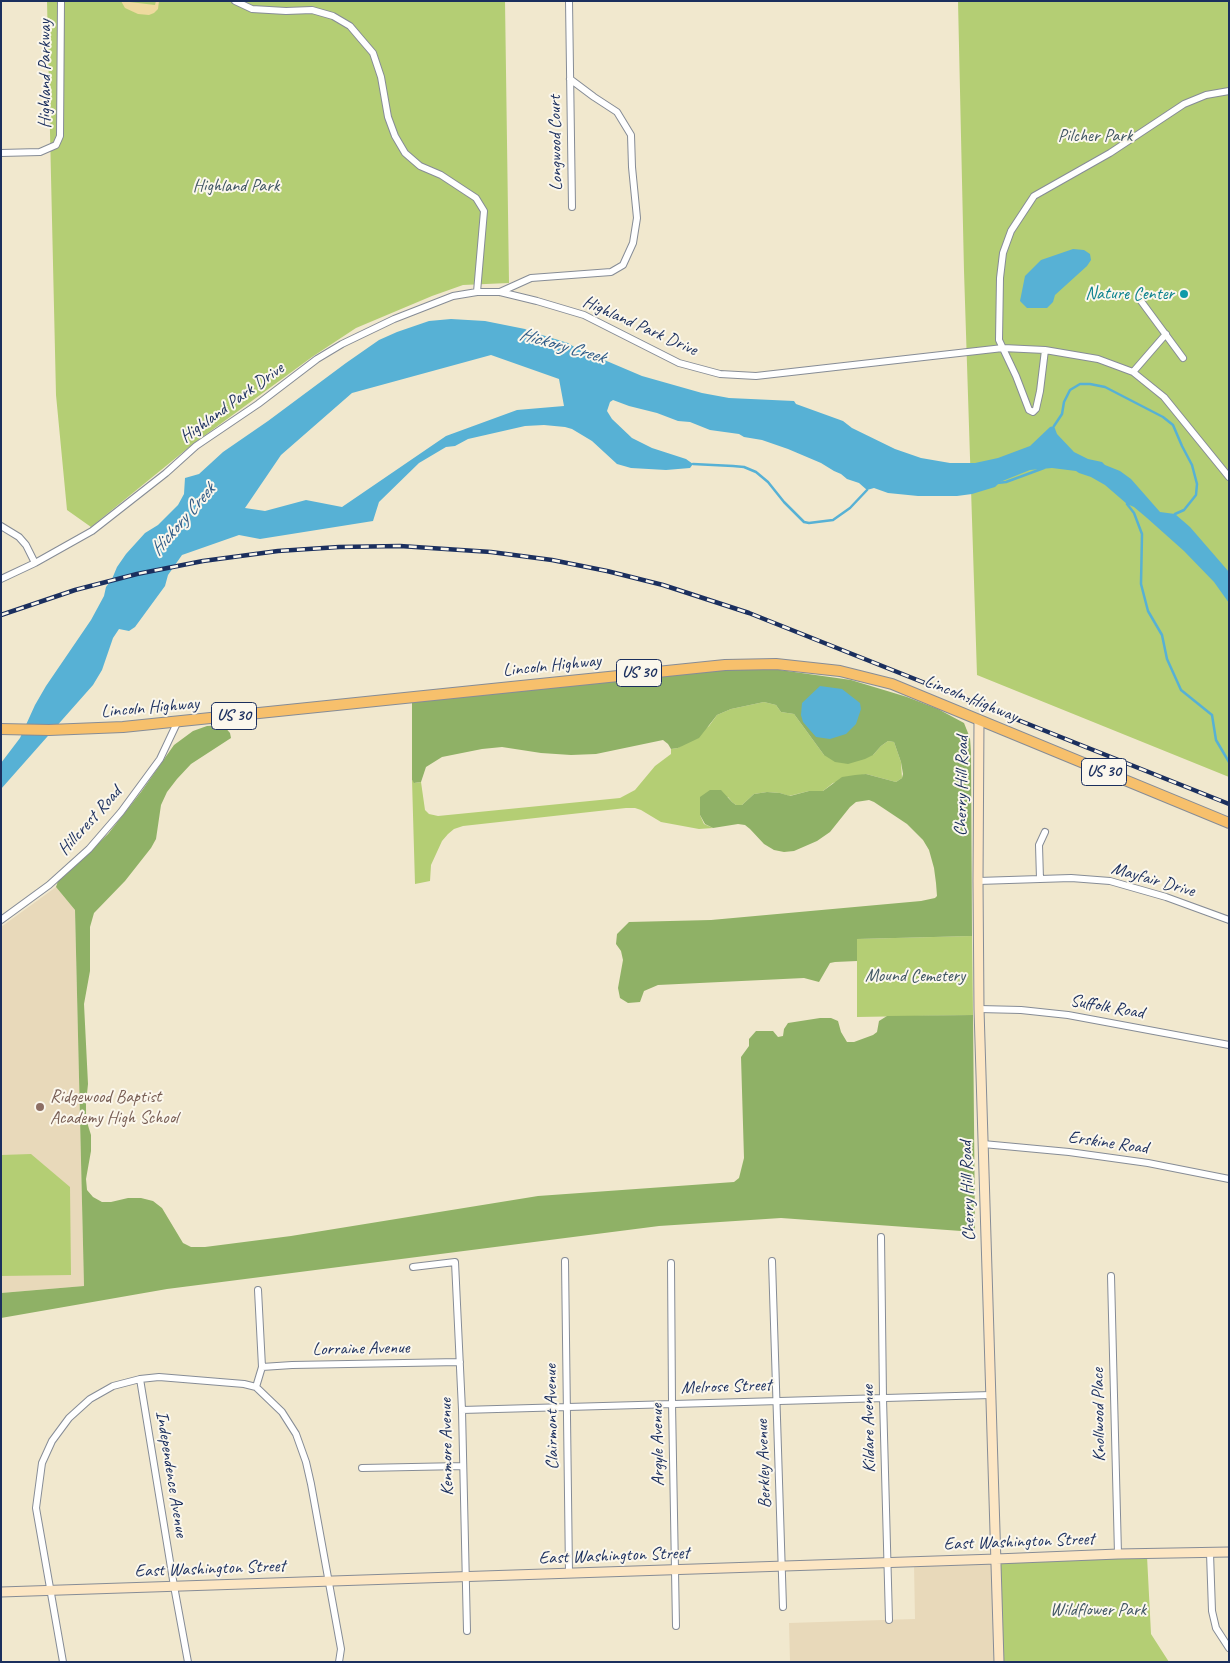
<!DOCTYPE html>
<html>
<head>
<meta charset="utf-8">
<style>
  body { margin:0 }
  #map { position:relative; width:1230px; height:1663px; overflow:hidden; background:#f1e8ce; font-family:Caveat,sans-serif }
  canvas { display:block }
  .frame { position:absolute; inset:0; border:2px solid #1b2f5e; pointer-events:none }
</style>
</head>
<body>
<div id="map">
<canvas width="1230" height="1663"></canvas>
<div class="frame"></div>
</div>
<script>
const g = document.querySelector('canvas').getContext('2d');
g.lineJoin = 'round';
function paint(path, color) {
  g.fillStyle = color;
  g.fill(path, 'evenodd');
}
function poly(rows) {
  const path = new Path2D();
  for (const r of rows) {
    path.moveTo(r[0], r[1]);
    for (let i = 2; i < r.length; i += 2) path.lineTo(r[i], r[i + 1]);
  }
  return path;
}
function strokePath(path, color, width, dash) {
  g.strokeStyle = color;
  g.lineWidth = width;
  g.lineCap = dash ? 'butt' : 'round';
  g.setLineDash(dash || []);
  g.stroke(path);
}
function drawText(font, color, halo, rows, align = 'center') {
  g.font = font + ' Caveat,sans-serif';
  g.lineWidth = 4;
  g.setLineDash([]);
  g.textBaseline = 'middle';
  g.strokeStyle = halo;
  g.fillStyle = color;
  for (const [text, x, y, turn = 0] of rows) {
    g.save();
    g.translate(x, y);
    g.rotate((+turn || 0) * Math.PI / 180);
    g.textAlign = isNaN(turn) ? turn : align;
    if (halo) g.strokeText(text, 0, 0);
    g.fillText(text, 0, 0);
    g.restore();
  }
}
paint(poly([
  [56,887,75,910,84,1286,1,1293,1,927],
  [994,1563,997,1662,790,1662,789,1623,915,1619,914,1564]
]), '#e8d9ba');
paint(poly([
  [47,1,505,1,509,283,463,285,432,296,356,328,312,357,193,444,91,527,67,510,56,395],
  [958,1,1229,1,1229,777,977,675,964,271],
  [764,702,776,705,781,712,794,714,824,755,873,755,881,746,888,741,894,742,901,762,902,778,896,782,866,774,833,783,823,791,809,791,789,796,780,793,767,792,754,794,742,805,736,805,732,802,728,797,700,797,700,815,704,824,713,828,699,829,661,822,641,810,635,808,626,808,463,826,454,829,448,834,442,841,431,865,430,881,415,884,412,780,415,783,421,782,425,810,429,814,438,816,620,798,635,790,655,766,671,754,671,749,678,748,709,726,717,715,731,709],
  [972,936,973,1015,857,1017,857,939],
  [31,1154,70,1187,71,1275,1,1276,1,1155],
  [1147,1556,1151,1634,1169,1662,1001,1662,999,1561]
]), '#b4ce74');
paint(poly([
  [747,668,780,670,851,680,907,697,938,709,964,723,970,738,971,752,972,936,857,939,857,961,835,962,830,963,819,982,804,978,658,985,644,991,640,1002,628,1003,620,998,618,988,623,960,621,951,616,944,617,934,629,922,711,920,921,901,935,898,937,896,936,883,934,868,929,850,923,840,907,824,874,802,869,800,856,802,850,807,830,832,817,841,794,851,784,852,774,850,764,844,750,829,745,825,738,824,713,828,705,824,700,815,700,797,710,790,721,790,732,802,736,805,742,805,754,794,767,792,780,793,790,796,809,791,823,791,842,777,855,775,866,774,896,782,902,778,903,774,901,762,894,742,888,741,881,746,873,755,865,759,848,764,835,762,824,755,794,714,781,712,776,705,764,702,731,709,717,715,699,738,678,748,671,749,668,744,663,740,596,754,571,755,541,753,502,747,482,749,442,757,426,767,421,782,414,783,412,780,412,701],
  [223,725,230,733,231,738,191,764,177,779,167,792,161,805,156,839,151,848,125,881,94,913,90,927,90,971,84,1004,88,1084,86,1103,86,1119,91,1135,91,1151,86,1179,87,1190,93,1197,102,1202,111,1202,128,1198,141,1198,153,1201,162,1208,183,1243,191,1247,205,1247,291,1236,538,1196,734,1182,739,1178,744,1158,741,1057,749,1046,749,1039,756,1031,773,1031,778,1037,783,1036,784,1029,788,1023,820,1018,831,1018,838,1021,841,1032,847,1042,854,1042,873,1035,877,1032,879,1021,887,1016,973,1015,975,1232,781,1218,659,1226,167,1289,1,1318,1,1293,84,1286,75,910,56,887,58,881,108,834,141,792,174,745,193,731,207,726]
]), '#8fb166');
paint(poly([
  [121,1,155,5,156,1,159,1,158,9,154,13,149,15,138,14,125,8]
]), '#eeda9e');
paint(poly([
  [1073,249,1084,250,1090,254,1091,260,1087,266,1055,295,1053,302,1047,308,1027,308,1020,301,1025,276,1041,260],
  [451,319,485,321,525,329,529,331,568,343,576,348,642,376,702,393,729,398,794,401,796,404,843,421,852,428,895,449,921,458,950,463,975,463,998,458,1030,446,1050,427,1054,426,1057,434,1074,452,1088,459,1102,462,1105,465,1120,471,1131,479,1160,512,1175,514,1190,527,1229,572,1229,603,1214,582,1184,551,1147,518,1134,507,1127,504,1105,485,1091,477,1079,473,1076,471,1052,468,1030,470,1000,482,995,487,972,494,957,496,918,496,888,493,874,488,867,490,859,483,847,479,841,474,834,471,821,463,788,449,762,440,744,437,739,434,710,430,690,422,678,421,657,413,629,406,613,400,610,402,607,411,612,419,632,438,652,448,686,459,693,464,690,468,666,470,631,468,617,464,592,441,572,429,565,427,544,425,525,426,468,439,455,446,446,447,419,463,379,502,373,521,260,539,239,535,182,555,168,575,165,586,135,627,129,631,119,629,113,638,102,670,93,685,1,789,1,763,20,738,35,705,46,686,91,620,104,596,106,587,112,579,117,567,126,554,145,533,158,525,178,505,184,494,185,478,199,474,223,452,268,421,346,363,379,340,397,332,429,321],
  [491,355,559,379,564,406,517,410,446,436,342,507,306,500,265,511,245,508,281,455,352,393],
  [820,686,842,689,860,703,861,709,856,724,846,734,830,739,816,737,803,722,801,715,802,703]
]), '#57b1d5');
strokePath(poly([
  [1054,426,1062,414,1064,402,1070,390,1080,384,1090,384,1105,387,1163,417,1173,425,1182,446,1192,465,1197,484,1196,495,1184,510,1175,514],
  [693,464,733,466,744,467,756,472,768,482,784,502,804,522,809,523,833,520,850,508,867,490],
  [997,483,1006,482,1044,468],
  [1127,504,1134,513,1142,534,1141,584,1148,611,1162,635,1167,659,1181,690,1212,715,1216,740,1229,762]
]), '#57b1d5', 2.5);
const street = poly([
  [235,1,252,9,286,11,312,10,333,16,350,26,361,39,373,53,381,77,388,117,395,136,405,153,420,166,441,175,476,198,484,211,477,292],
  [569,1,572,207],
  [1,153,40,152,56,145,60,136,61,1],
  [500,292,531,278,611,272,623,265,633,243,637,218,632,167,631,135,617,112,594,97,570,79],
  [1138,297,1183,358],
  [1045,350,1040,391,1036,409,1033,412,1029,410,1016,376,999,340,1000,278,1003,253,1011,231,1034,196,1110,153,1184,104,1206,95,1229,91],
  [1133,372,1166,334],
  [1,526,19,537,26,545,35,563],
  [1,579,35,563,92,531,166,473,196,446,258,404,317,359,342,344,394,319,453,296,477,292,500,292,537,301,584,315,679,363,720,374,756,376,1003,348,1045,350,1098,359,1133,372,1164,397,1229,477],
  [1040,879,1039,845,1045,832],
  [978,881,1071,878,1110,881,1166,897,1229,920],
  [1,920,49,885,89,849,121,812,160,759,177,723],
  [979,1009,1021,1010,1068,1015,1229,1045],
  [983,1144,1069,1152,1148,1163,1229,1179],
  [881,1237,883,1398,889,1620],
  [565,1261,569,1573],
  [772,1261,783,1607],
  [671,1263,672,1403,676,1626],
  [413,1267,455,1262,462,1410,467,1631],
  [1111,1276,1118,1554],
  [262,1367,292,1365,460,1362],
  [140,1379,174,1586,188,1662],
  [256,1387,262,1367,258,1290],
  [462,1410,991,1395],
  [362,1468,462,1466],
  [1210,1553,1212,1611,1216,1628,1229,1648],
  [63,1662,36,1508,42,1463,52,1441,69,1418,90,1399,113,1386,140,1379,159,1377,244,1384,256,1387,282,1412,296,1434,306,1462,311,1484,341,1649,339,1662]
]);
const secondary = poly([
  [979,720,978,881,979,1009,999,1662],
  [1,1592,996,1559,1118,1554,1229,1552]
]);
const primary = poly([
  [1,729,49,730,123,727,725,665,776,664,840,671,892,684,1229,823]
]);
strokePath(street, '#868c96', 8);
strokePath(secondary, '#868c96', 11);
strokePath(primary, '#868c96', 12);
strokePath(street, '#fff', 6);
strokePath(secondary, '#fce6c4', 9);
strokePath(primary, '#f7c06c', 10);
const rail = poly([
  [1,615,75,590,137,574,203,561,278,551,339,547,400,546,491,552,552,560,607,571,663,585,749,613,1229,804]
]);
strokePath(rail, '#1b2f5e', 4.5);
strokePath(rail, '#fbf7ec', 2.5, [8]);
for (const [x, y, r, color] of [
  [1184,294,5,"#0f9aa8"],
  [40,1107,5,"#8d6e63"]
]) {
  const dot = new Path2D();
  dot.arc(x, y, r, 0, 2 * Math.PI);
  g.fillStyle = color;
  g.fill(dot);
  strokePath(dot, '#fbf7ec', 2);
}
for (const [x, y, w] of [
  [639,673,45],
  [234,716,45],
  [1104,772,45]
]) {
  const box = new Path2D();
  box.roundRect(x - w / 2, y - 13.5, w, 27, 4);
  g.fillStyle = '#fbf7ec';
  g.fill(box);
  strokePath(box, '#1b2f5e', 1);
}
drawText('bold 16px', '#1b2f5e', null, [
  ["US 30",639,673],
  ["US 30",234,716],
  ["US 30",1104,772]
]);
drawText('18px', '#1b2f5e', '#fbf7ec', [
  ["Highland Parkway",45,74,-90],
  ["Longwood Court",556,143,-91],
  ["Highland Park Drive",640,326,24],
  ["Highland Park Drive",232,403,-36],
  ["Lincoln Highway",552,666,-6],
  ["Lincoln Highway",971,699,22],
  ["Lincoln Highway",150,708,-5],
  ["Cherry Hill Road",962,786,-89],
  ["Hillcrest Road",90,821,-48],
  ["Mayfair Drive",1153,880,16],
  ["Suffolk Road",1107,1007,10],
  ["Erskine Road",1108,1143,8],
  ["Cherry Hill Road",968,1191,-92],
  ["Lorraine Avenue",361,1349,-1],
  ["Melrose Street",726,1387,-2],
  ["Knollwood Place",1099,1415,-91],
  ["Clairmont Avenue",552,1417,-91],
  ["Kildare Avenue",869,1429,-91],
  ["Argyle Avenue",658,1445,-91],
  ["Kenmore Avenue",447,1447,-91],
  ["Berkley Avenue",764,1464,-92],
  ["Independence Avenue",171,1474,81],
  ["East Washington Street",1019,1542,-2],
  ["East Washington Street",614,1556,-2],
  ["East Washington Street",210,1569,-2]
]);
drawText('18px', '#415764', '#fbf7ec', [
  ["Pilcher Park",1095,136],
  ["Highland Park",236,186],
  ["Mound Cemetery",915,976],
  ["Wildflower Park",1098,1610]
]);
drawText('18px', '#0d838f', '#fbf7ec', [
  ["Nature Center",1174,294]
], 'right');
drawText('18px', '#785e54', '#fbf7ec', [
  ["Ridgewood Baptist",50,1097],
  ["Academy High School",50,1118]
], 'left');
drawText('italic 19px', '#305c88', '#fbf7ec', [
  ["Hickory Creek",562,346,16],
  ["Hickory Creek",183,520,-49]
]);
</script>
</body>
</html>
